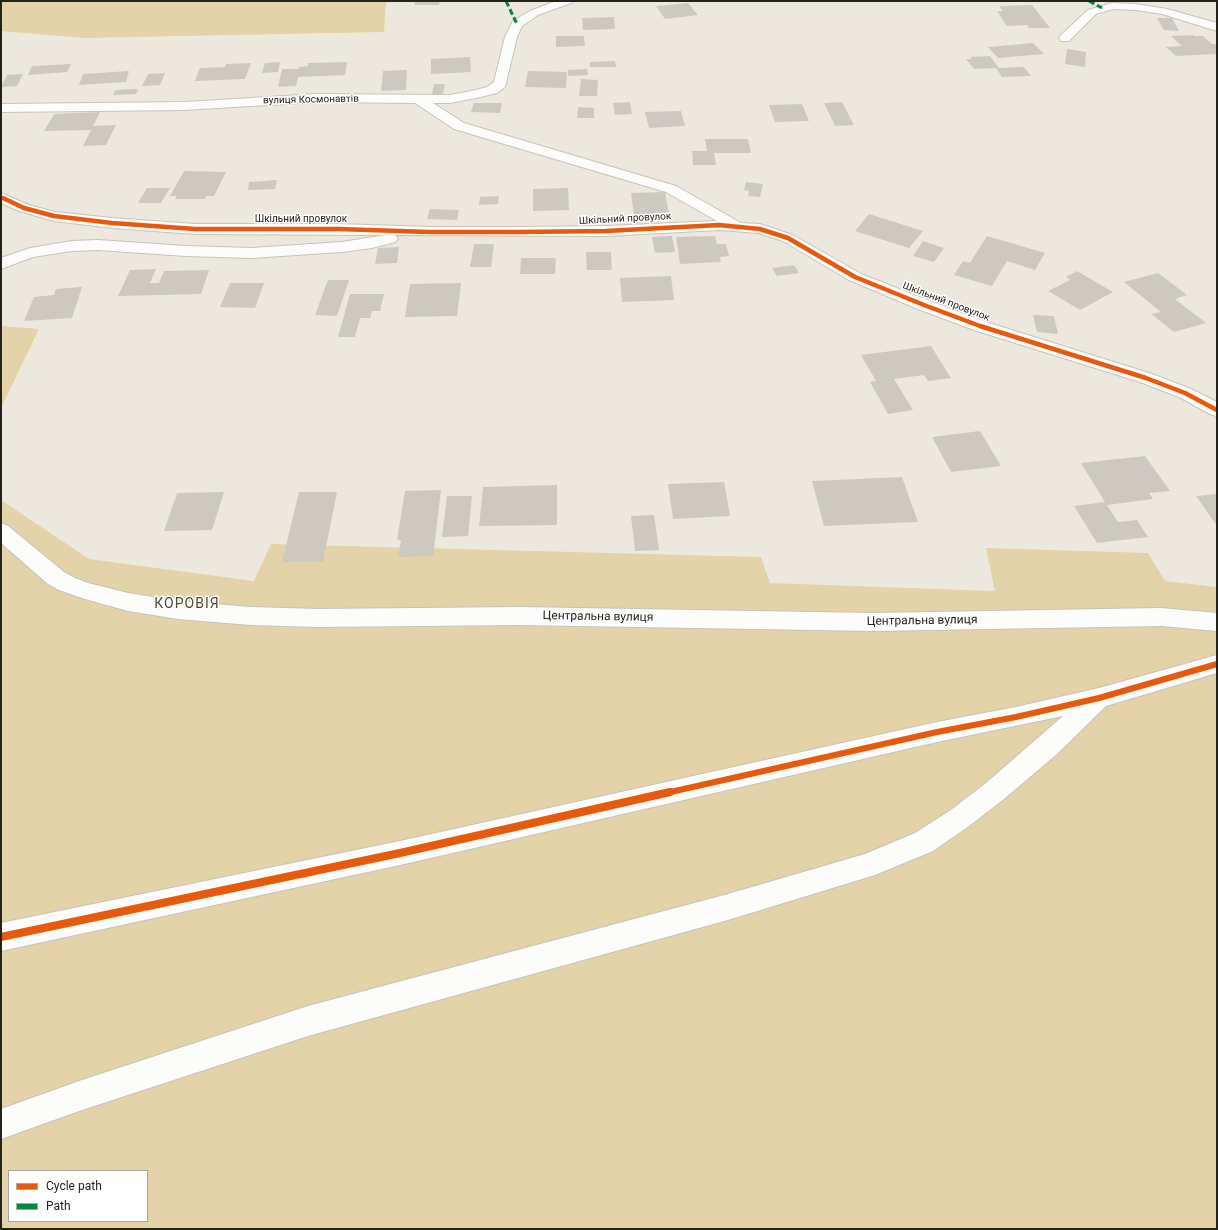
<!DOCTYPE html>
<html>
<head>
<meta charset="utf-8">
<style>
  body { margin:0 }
  #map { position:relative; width:1218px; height:1230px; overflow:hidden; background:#ede8de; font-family:Roboto,sans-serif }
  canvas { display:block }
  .frame { position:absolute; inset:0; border:2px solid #25221b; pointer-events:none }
  .legend { position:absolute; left:8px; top:1170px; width:140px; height:52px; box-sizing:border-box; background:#fff; border:1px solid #a8a7a4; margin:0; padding:5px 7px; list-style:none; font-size:12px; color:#25221b }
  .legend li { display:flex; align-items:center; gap:8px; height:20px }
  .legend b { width:20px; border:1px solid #a8a7a4 }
</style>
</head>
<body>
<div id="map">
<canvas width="1218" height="1230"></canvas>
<div class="frame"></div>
<ul class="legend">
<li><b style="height:5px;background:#e8590c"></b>Cycle path</li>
<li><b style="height:5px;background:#00873e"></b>Path</li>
</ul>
</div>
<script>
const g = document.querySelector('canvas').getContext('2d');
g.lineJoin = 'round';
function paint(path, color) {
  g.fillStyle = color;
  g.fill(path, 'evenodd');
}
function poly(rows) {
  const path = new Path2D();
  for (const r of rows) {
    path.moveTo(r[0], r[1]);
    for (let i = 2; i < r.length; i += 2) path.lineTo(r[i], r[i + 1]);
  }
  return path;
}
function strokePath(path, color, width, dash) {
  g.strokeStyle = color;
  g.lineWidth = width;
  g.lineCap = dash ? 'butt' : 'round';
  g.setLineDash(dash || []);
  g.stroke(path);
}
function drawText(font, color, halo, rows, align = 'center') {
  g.font = font + ' Roboto,sans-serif';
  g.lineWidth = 3;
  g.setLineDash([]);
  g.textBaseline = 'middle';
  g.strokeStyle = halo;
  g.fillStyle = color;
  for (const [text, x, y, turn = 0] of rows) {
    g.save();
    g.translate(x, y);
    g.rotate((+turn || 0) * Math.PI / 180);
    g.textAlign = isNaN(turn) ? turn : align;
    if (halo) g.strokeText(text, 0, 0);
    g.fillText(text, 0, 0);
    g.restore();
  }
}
paint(poly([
  [1,1,386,1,384,32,84,38,1,31],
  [1,326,39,329,1,408],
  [1,500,89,559,254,581,271,544,761,557,770,583,995,591,986,548,1148,553,1165,581,1217,587,1217,1229,1,1229],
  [9,1171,147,1171,147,1221,9,1221]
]), '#e4d3a8');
paint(poly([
  [415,1,440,1,439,5,414,5],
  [688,3,698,15,665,19,656,6],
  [1032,5,1050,28,1029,28,1027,25,1007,26,997,11,1003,11,999,6],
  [614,17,615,29,583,30,582,18],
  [1157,18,1172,18,1179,31,1164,30],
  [1193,35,1195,36,1203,36,1212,44,1215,44,1217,46,1217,54,1176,56,1166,47,1182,46,1171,36],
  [556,36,584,36,585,46,556,47],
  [1033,43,1044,54,998,58,988,47],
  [1067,49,1086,52,1085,67,1065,64],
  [990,56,999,68,1024,67,1031,76,1002,77,996,68,974,69,966,59,972,59,970,57],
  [470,57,471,72,431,74,431,59],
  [615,61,616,67,590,67,590,62],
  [280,62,278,72,262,73,265,63],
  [347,62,345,75,298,77,296,86,278,87,282,69,299,69,299,67,308,66,308,63],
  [251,63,245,79,195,81,200,68,225,67,226,64],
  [71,64,67,72,28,75,32,66],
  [587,69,588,75,568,76,568,70],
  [407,70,406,90,381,91,383,71],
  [129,71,126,82,79,85,83,74],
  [528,71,567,72,566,88,525,87],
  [165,73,160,85,142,86,148,74],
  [23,74,17,86,1,87,7,75],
  [581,79,598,80,597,96,579,96],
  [434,84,445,84,443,94,432,94],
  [138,89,136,94,113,95,115,90],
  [630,102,632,114,615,115,613,103],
  [842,102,854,125,835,126,824,103],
  [474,103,502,103,500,113,471,112],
  [802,104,809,121,775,122,769,105],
  [578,107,594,108,594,118,577,118],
  [681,111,685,126,649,128,645,112],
  [100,112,93,126,116,125,106,145,83,146,91,130,44,131,54,114],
  [705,139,748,139,751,153,714,153,716,165,693,165,692,151,707,151],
  [184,171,226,172,214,196,206,196,205,199,175,199,177,196,170,196],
  [277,180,275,189,248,190,249,182],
  [746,182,763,184,760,197,748,196,749,191,744,190],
  [147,188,170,188,161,203,138,203],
  [568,188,569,210,533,211,533,189],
  [665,192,669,214,634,215,631,193],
  [499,196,498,204,479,205,480,197],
  [430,209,459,210,457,220,427,219],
  [869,214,923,231,909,248,855,231],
  [672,236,675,252,655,253,652,237],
  [715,236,717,244,726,244,729,256,720,257,721,262,680,264,676,237],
  [987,236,1045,253,1035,270,1007,261,992,286,954,275,963,261,970,263],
  [923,241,944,248,934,262,913,256],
  [474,244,494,244,491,267,470,267],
  [399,247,397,263,375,264,378,248],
  [586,252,611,252,612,270,587,270],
  [521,258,556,258,555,274,520,274],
  [794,265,799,273,777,276,772,268],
  [156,269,150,283,159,283,164,271,209,270,201,294,118,296,130,270],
  [1077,271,1113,292,1080,310,1048,291,1070,280,1066,277],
  [1158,273,1187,295,1175,299,1206,323,1174,332,1151,314,1161,312,1124,282],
  [671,276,674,300,622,302,620,278],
  [328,280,349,280,337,316,315,315],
  [230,283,264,283,255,308,220,307],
  [461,283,457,316,405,317,410,284],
  [82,287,72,318,24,321,34,297,54,295,56,289],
  [350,294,384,294,380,311,372,311,370,318,360,318,355,337,338,337],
  [1033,315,1054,316,1058,334,1037,332],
  [931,346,951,378,928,381,924,375,894,379,913,410,888,414,870,382,876,381,861,355],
  [980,431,1001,466,951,472,932,437],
  [1145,456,1170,491,1149,493,1153,499,1107,505,1118,522,1137,520,1148,537,1097,543,1074,506,1105,502,1081,463],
  [902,477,918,522,824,526,812,481],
  [724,482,730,516,673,519,668,484],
  [557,485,557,525,479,526,483,487],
  [441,490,433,556,398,557,401,540,397,540,405,491],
  [224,492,212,530,164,531,177,493],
  [299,492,337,492,323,562,282,562],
  [1217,494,1217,526,1196,496],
  [447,496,472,496,468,536,442,537],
  [654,515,659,550,635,551,631,516]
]), '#cdc9c1');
const minor = poly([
  [556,1,573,1,571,3,538,15,522,26,517,37,505,87,497,93,476,98,450,103,433,103,464,123,676,186,741,223,760,224,793,235,861,274,930,301,986,322,1152,374,1191,389,1217,402,1217,416,1210,414,1179,397,1140,382,974,330,918,309,849,280,783,241,758,233,719,230,606,236,395,235,398,239,395,242,372,248,342,252,251,258,186,256,98,250,72,251,33,257,1,269,1,258,30,248,72,241,98,240,186,246,251,248,342,242,386,235,195,234,112,228,54,221,19,211,1,203,1,193,29,205,55,212,112,218,195,224,338,224,429,227,520,227,606,226,717,221,666,192,454,129,415,103,317,102,184,110,1,112,1,104,184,102,317,94,450,95,476,90,487,87,494,82,505,37,513,21,530,11,556,1],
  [1112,3,1136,4,1167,9,1217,23,1217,31,1162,14,1136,10,1113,9,1096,14,1069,41,1061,41,1059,38,1061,35,1088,10,1112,3],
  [1,523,8,526,64,572,75,578,88,583,128,593,178,601,251,607,318,609,519,607,873,613,1161,608,1217,613,1217,631,1161,626,873,631,519,625,318,627,251,625,178,619,128,611,85,599,59,590,48,584,1,543,1,523],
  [1217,655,1217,673,1106,706,1057,754,1004,799,969,826,933,851,875,875,728,920,308,1036,82,1110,1,1139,1,1109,82,1080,308,1006,728,894,865,854,915,833,951,810,986,783,1063,716,937,742,400,865,1,951,1,923,400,841,937,722,1016,707,1099,688,1217,655]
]);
strokePath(minor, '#c7c3bb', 2);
paint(minor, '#fcfcfa');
strokePath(poly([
  [506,1,517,24],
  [1089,1,1102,8]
]), '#00873e', 3, [6, 3]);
strokePath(poly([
  [1,197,5,199]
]), '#e8590c', 3.5);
strokePath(poly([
  [3,198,24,208,54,216,112,223,195,229,338,229,429,232,520,232,606,231,719,225,760,229,788,238,855,277,924,305,980,326,1146,378,1185,393,1217,410]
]), '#e8590c', 4.5);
strokePath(poly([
  [666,793,937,732,1016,717,1099,698,1217,664]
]), '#e8590c', 6);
strokePath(poly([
  [1,937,400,853,670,792]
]), '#e8590c', 8);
drawText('10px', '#25221b', '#fff', [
  ["вулиця Космонавтів",311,100,-1],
  ["Шкільний провулок",301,219],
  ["Шкільний провулок",625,219,-3],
  ["Шкільний провулок",946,302,21]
]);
drawText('12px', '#25221b', '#fff', [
  ["Центральна вулиця",598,617,1],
  ["Центральна вулиця",922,621,-1]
]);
g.letterSpacing = '1px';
drawText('14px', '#4f4938', '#fff', [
  ["КОРОВІЯ",187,604]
]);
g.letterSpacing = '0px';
</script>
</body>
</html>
